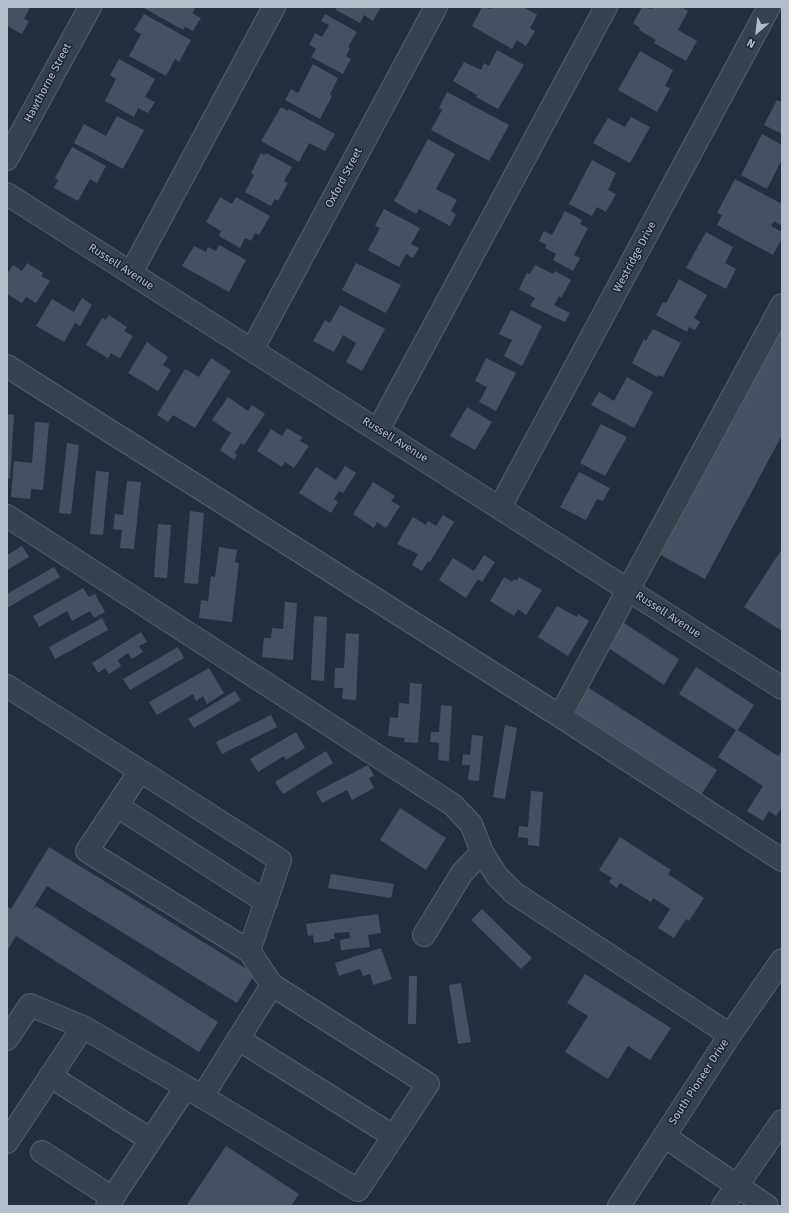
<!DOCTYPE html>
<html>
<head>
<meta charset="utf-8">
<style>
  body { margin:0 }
  #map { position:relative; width:789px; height:1213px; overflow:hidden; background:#242f3e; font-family:"Fira Sans",sans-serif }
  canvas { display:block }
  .frame { position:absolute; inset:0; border:8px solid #b4bcc9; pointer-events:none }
  .north { position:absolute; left:737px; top:12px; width:40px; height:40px; -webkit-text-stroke:3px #1d2633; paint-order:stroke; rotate:208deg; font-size:11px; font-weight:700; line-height:16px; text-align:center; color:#b4bcc9 }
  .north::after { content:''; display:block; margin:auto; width:14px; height:18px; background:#b4bcc9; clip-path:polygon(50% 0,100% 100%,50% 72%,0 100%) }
</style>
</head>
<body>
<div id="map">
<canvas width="789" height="1213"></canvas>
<div class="frame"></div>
<div class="north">N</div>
</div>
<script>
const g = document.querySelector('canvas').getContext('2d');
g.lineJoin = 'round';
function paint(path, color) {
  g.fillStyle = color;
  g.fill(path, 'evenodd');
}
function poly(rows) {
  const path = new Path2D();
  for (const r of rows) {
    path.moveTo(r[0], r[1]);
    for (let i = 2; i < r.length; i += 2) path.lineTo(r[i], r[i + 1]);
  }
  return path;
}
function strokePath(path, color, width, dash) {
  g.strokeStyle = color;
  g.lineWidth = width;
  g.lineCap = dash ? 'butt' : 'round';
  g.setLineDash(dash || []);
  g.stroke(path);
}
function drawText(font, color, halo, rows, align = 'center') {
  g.font = font + ' "Fira Sans",sans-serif';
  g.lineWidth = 3;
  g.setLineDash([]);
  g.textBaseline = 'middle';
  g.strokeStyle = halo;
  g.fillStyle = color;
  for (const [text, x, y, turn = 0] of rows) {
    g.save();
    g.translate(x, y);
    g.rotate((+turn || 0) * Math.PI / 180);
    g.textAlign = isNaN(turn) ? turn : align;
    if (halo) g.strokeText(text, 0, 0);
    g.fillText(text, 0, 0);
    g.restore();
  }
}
paint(poly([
  [7,7,30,7,24,19,29,21,22,34,7,26],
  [142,7,192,7,195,9,192,13,201,18,193,31,185,27,183,30],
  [337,7,381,7,373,21,364,15,360,23,336,10],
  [482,7,491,9,493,7,523,7,537,15,530,28,535,31,526,46,517,40,512,49,472,26],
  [642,7,652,9,653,7,681,7,688,11,678,30,697,41,686,61,654,43,656,40,639,30,640,28,633,23],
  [144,14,191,40,179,62,175,59,166,76,129,56,141,34,134,30],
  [325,14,357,32,348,47,350,48,346,56,351,59,343,74,311,57,316,49,309,45,315,33,322,37,329,25,321,21],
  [497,50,524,65,498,109,476,97,477,95,453,81,464,62,481,70,484,63,489,66],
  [640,51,673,70,665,86,670,88,657,112,618,90],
  [119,59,155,79,145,97,155,102,148,113,138,108,134,117,105,101,116,79,110,75],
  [313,64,338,78,330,94,332,96,320,119,285,100,291,89,298,93],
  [447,92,509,125,489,161,431,130,442,110,439,108],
  [782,99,782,134,764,125,777,100,781,102],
  [281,107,288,111,289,109,335,134,325,151,309,143,299,162,261,141],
  [117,116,144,130,123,169,74,143,84,124,106,136],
  [631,117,650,127,630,163,593,143,608,118,625,127],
  [762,134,782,145,782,159,767,189,741,175],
  [428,139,455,154,436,189,457,200,451,211,456,214,450,226,419,209,416,214,394,201],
  [72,147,106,166,97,183,90,179,78,201,54,188,58,180,55,178],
  [261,153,264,155,266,153,292,167,284,181,288,183,278,201,275,199,271,206,245,192,254,175,251,173],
  [592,160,616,173,608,190,616,194,606,212,597,207,592,216,569,204],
  [735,179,782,204,782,220,780,225,774,221,771,226,782,232,782,238,773,255,717,225,722,215,717,213],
  [220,197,232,204,236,197,270,216,259,235,255,233,251,241,245,238,240,248,219,236,221,231,206,222],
  [384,209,420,228,411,244,419,248,413,258,406,254,399,267,368,250,380,228,375,226],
  [565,211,582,220,580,224,588,228,574,255,580,258,573,271,553,260,556,254,545,248,547,245,539,241,544,231,552,235],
  [706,232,733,247,725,263,736,269,726,289,686,268],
  [219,245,246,260,229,292,182,266,194,246,206,252,208,247,216,251],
  [27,263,43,273,41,276,50,281,36,303,26,297,22,303,7,294,7,274,13,265,22,271],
  [356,263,401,285,386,313,342,290],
  [535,265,553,274,555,271,571,280,561,298,559,296,554,305,570,313,565,322,530,306,535,298,519,289,527,273,530,274],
  [679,279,707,295,694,318,700,322,695,330,689,327,687,332,656,315,663,302,666,303],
  [82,298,92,305,80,326,75,323,64,342,36,326,52,299,74,312],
  [340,305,385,329,362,371,346,362,356,343,343,335,334,352,313,341,325,320,330,323],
  [511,310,542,326,522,366,504,356,512,340,499,334],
  [109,315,127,327,124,331,133,336,120,358,111,353,108,358,86,345,102,318,106,320],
  [782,320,782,435,705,579,657,553],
  [653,329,681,343,663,377,658,375,657,377,632,363,644,339,646,341],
  [147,342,168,357,163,365,171,370,158,391,128,373],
  [211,358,231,371,195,428,173,415,168,422,157,415,185,369,199,377],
  [486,358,516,373,496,411,479,402,487,387,475,381],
  [627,377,653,392,634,428,591,405,599,392,614,401],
  [228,397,248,411,252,405,265,414,244,445,241,443,235,453,237,455,234,460,220,450,231,433,212,420],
  [467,407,492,422,475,450,450,436],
  [7,414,14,415,10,479,7,478],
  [35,422,49,423,43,490,31,489,30,499,11,497,14,461,32,463],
  [601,424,627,437,605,476,580,463],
  [287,428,302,437,300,441,309,446,294,468,285,462,282,467,257,451,271,429,282,436],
  [67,443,79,445,71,514,59,513],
  [345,466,356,473,343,493,339,491,334,499,338,502,331,513,299,493,316,467,336,480],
  [96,471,109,472,103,535,90,534],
  [579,472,610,488,603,501,597,499,586,520,560,507],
  [127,481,141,482,134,549,120,548,122,530,113,529,115,514,123,515],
  [373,482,395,496,391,501,400,506,386,528,377,522,374,528,353,514],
  [190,511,204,513,198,584,184,583],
  [443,515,454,522,430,562,428,561,422,571,412,565,418,554,397,544,413,517,426,525,428,521,436,526],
  [158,524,171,525,167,578,154,577],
  [22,546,29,557,7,570,7,555],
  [219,547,237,550,235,562,239,563,232,622,199,618,201,600,208,601,211,576,215,577],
  [782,549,782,631,744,607],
  [484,555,495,562,482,582,478,579,466,598,439,580,453,558,474,571],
  [54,567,60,577,7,608,7,594],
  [504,577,512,582,514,579,517,581,519,577,542,590,526,615,518,609,514,616,490,601],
  [83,588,89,597,95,594,105,612,94,618,90,611,72,621,67,611,39,627,33,616],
  [285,602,297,603,293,660,262,657,264,638,271,638,272,628,283,629],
  [557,606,577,617,578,614,589,621,568,656,538,637],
  [314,616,327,617,324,681,311,680],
  [102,618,108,630,55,659,49,647],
  [621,621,679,659,664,685,607,647],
  [141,632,147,642,139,646,143,652,132,659,128,653,118,660,121,666,109,674,105,668,98,673,92,663],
  [346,633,359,634,356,700,342,699,343,688,334,688,335,668,344,668],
  [178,647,184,658,130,690,123,679],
  [696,667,754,705,738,730,778,756,782,750,782,807,776,816,769,811,763,821,747,811,763,786,718,757,736,730,679,694],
  [209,668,224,693,207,704,203,696,196,701,193,694,157,715,149,702],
  [410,683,422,684,418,743,404,742,405,738,388,736,390,717,398,718,399,703,409,704],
  [586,686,717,770,700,797,569,713],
  [235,691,241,700,194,728,188,719],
  [441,705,452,706,449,761,438,760,439,743,430,742,431,732,439,732],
  [271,715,277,727,222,754,216,742],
  [505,725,517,728,505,799,493,797],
  [296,732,305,748,286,760,284,756,258,772,250,759],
  [472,735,483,736,479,781,468,780,470,765,462,765,463,754,470,755],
  [326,751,333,763,283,794,275,782],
  [368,765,374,776,369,778,374,788,352,800,347,790,322,803,316,792],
  [531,791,543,792,539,846,528,845,528,838,518,837,519,826,528,827],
  [400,808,446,838,426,870,380,840],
  [620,837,671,870,668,874,704,898,689,921,686,919,674,938,658,928,670,909,653,898,651,902,620,883,617,888,609,882,612,878,599,870],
  [49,847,255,974,237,1003,47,886,32,910,36,906,218,1022,199,1052,16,936,7,951,7,906,11,909],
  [331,874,394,884,391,898,328,888],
  [482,909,532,958,521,969,471,920],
  [378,914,381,933,368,935,370,947,341,950,340,940,350,938,349,932,334,933,335,939,330,939,330,941,314,943,313,935,308,936,306,924],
  [381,948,392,979,373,985,370,974,363,976,360,969,339,976,335,963],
  [585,974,671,1028,650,1060,628,1046,608,1079,565,1052,588,1016,567,1003],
  [409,976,417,976,416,1024,408,1024],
  [461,983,471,1042,458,1044,449,985],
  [226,1146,299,1194,291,1206,186,1206]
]), '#455162');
const minor = poly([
  [7,159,90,7],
  [7,194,782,688],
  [131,273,274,7],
  [252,350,436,7],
  [7,366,560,716,782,860],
  [378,430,606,7],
  [500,507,769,7],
  [7,516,453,805,471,824,482,852,497,876,514,893,730,1035],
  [7,686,280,860,249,951,87,851,140,771],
  [560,716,782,305],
  [117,806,266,902],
  [424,935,462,873,482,852],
  [7,1039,30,1005,83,1027],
  [238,1039,393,1136],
  [50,1076,151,1140],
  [186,1087,358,1190,428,1084,272,985,249,951],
  [202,1097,272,985],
  [664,1136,767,1206],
  [7,1142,83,1027,186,1087,107,1206],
  [42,1152,113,1198],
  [619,1206,730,1035,782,960],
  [723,1206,782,1121]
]);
strokePath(minor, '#565f6c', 24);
strokePath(minor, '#38414e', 22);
drawText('11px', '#b4bcc9', '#1d2633', [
  ["Hawthorne Street",48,83,-62],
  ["Oxford Street",344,178,-62],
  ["Westridge Drive",635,257,-62],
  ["Russell Avenue",121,267,33],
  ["Russell Avenue",395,440,32],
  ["Russell Avenue",668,615,33],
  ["South Pioneer Drive",699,1082,-57]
]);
</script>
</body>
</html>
